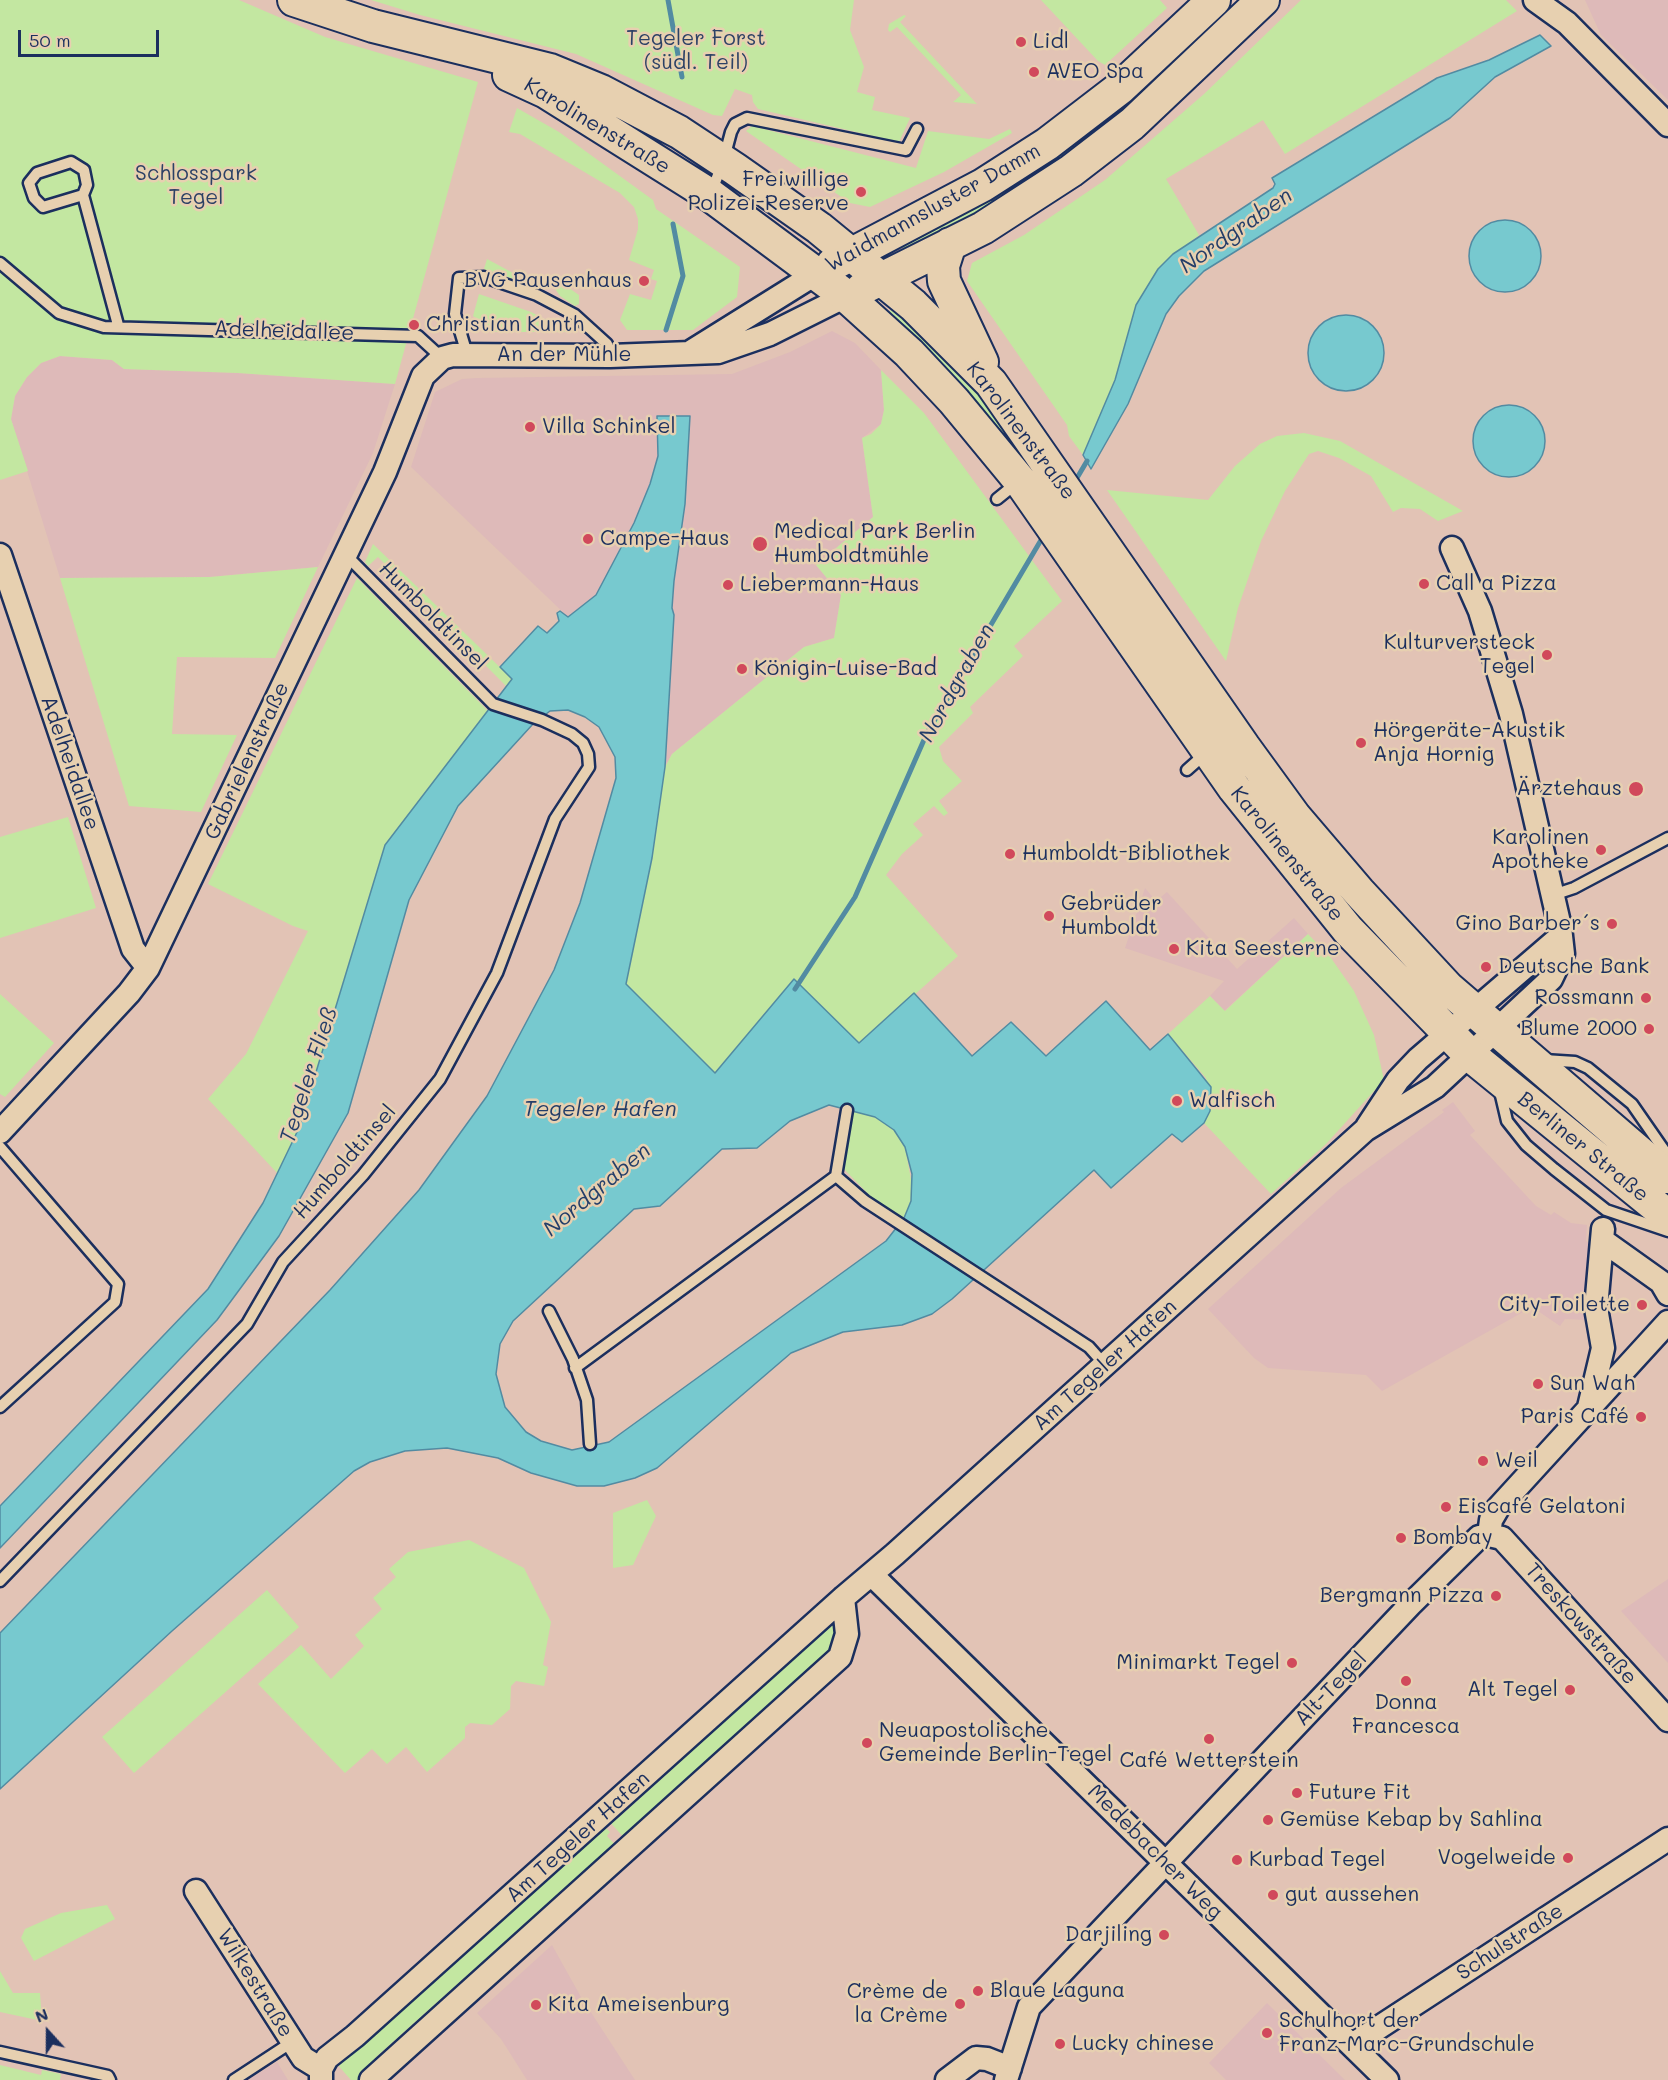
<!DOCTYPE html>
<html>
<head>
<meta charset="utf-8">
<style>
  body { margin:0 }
  #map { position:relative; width:1668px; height:2080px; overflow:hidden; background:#e2c3b5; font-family:Mali,sans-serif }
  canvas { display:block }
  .north { position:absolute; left:18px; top:2002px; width:60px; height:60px; -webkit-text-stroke:4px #e7d0b0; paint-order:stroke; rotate:339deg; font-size:16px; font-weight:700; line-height:24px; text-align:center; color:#1b2f5e }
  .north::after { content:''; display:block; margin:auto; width:21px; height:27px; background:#1b2f5e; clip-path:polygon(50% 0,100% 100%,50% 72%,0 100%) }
  .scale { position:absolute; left:18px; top:30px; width:141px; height:27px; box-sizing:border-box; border:3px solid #1b2f5e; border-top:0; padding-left:8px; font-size:18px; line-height:21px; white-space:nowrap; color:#1b2f5e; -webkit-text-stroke:4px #e7d0b0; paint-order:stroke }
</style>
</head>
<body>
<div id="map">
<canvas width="1668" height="2080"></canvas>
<div class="north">N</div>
<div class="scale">50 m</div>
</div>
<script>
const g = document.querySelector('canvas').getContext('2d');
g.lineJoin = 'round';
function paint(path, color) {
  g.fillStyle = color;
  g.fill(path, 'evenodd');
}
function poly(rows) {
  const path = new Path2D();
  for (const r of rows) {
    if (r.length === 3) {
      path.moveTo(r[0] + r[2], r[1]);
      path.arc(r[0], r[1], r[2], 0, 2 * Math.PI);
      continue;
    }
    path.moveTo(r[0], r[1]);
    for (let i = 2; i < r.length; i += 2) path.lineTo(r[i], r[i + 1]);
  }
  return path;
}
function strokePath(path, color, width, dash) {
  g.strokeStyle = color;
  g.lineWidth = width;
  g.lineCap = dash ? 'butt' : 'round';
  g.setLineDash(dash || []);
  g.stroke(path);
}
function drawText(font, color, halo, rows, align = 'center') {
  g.font = font + ' Mali,sans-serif';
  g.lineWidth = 5;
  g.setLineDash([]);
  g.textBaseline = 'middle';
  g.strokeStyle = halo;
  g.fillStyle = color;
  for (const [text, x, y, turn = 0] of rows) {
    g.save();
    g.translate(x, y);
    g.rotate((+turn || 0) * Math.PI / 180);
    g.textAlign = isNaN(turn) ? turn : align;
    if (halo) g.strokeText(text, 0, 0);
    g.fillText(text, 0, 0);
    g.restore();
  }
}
paint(poly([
  [1585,0,1668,0,1668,100,1601,35],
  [832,331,855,343,881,370,884,410,881,424,862,438,873,517,816,565,841,595,834,638,804,647,672,754,665,767,674,615,672,608,674,581,685,504,690,416,657,416,658,456,650,484,634,523,596,595,568,617,411,467,435,392,462,379,476,378,732,374,790,352],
  [60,356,112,360,124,369,238,373,395,384,373,453,318,567,210,577,60,578,11,419,15,396,27,377,41,363],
  [1145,888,1156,901,1167,892,1237,969,1294,918,1308,934,1224,1011,1210,996,1224,981,1125,948],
  [1453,1102,1475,1131,1470,1135,1536,1206,1551,1215,1554,1212,1571,1223,1587,1225,1586,1241,1596,1248,1588,1320,1565,1319,1560,1326,1532,1307,1382,1391,1366,1375,1268,1368,1254,1358,1208,1309,1341,1188,1444,1112,1442,1110],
  [1668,1579,1668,1663,1621,1611],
  [552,1945,581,1997,635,2080,527,2080,501,2039,477,2013],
  [1267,2003,1345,2080,1226,2080,1209,2063],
  [277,2062,288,2080,248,2080]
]), '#debab9');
paint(poly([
  [0,0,239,0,325,37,478,82,395,384,238,373,124,369,112,360,60,356,41,363,27,377,15,396,11,419,28,471,0,480],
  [371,0,854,0,850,30,864,67,857,92,875,97,872,110,910,118,899,142,758,109,753,102,752,95,735,89,722,116,713,115,576,54,420,15],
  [1041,0,1160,0,1167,8,1105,65,1098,61],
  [1301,0,1506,0,1517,11,1285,154,1263,120,1166,179,1199,235,1158,269,1136,305,1115,380,1083,455,1069,436,1067,425,967,281,972,263,1024,235,1105,180,1204,94],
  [904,15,906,16,900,22,977,104,953,102,961,95,897,27,890,32,888,30,889,24],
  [1152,73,1157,80,1104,131,1099,129,1098,125],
  [517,108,559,132,653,200,656,209,740,267,737,297,693,330,627,330,620,320,630,294,651,300,657,281,651,279,654,270,629,260,638,229,638,219,634,207,620,193,520,134,509,132],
  [752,126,916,168,928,131,989,139,1010,129,1012,133,944,172,870,207,850,203,746,131],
  [1077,139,1083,145,1035,184,905,250,898,242],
  [487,259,515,274,514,279,484,269],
  [553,277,579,295,579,304,575,306,560,296,552,284],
  [479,294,531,312,564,329,566,332,495,332,473,316],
  [899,306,959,365,1049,487,1045,494,886,313],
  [881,370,924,413,1062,601,1014,646,1023,656,970,707,973,713,939,747,943,761,962,781,939,801,948,813,944,816,934,806,913,824,923,835,902,854,886,875,958,956,859,1044,794,980,715,1073,625,984,652,858,665,767,672,754,804,647,834,638,841,595,816,565,873,517,862,438,871,434,881,424,884,410],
  [1304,433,1340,441,1463,511,1438,521,1420,509,1401,508,1393,512,1371,476,1339,458,1318,451,1309,454,1285,491,1261,541,1238,608,1226,661,1107,490,1208,500,1235,466,1260,444,1277,436],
  [373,544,512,679,506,686,378,557,368,566,365,562],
  [318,567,275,658,177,657,172,734,237,735,201,812,129,806,60,578,210,577],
  [357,578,488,711,385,846,316,1079,299,1128,278,1174,208,1099,246,1054,308,931,293,926,208,884],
  [68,817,96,908,0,938,0,837],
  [1308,934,1331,958,1354,991,1374,1035,1384,1080,1326,1144,1271,1194,1204,1123,1210,1111,1206,1078,1168,1034,1210,996,1225,1011],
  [0,994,54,1043,5,1097,0,1094],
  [1504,1057,1668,1194,1668,1201,1500,1062],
  [852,1111,875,1117,894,1130,905,1147,912,1185,911,1201,904,1218,873,1199,843,1168],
  [647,1500,656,1516,633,1565,613,1568,613,1513],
  [469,1540,524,1568,551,1622,543,1665,548,1667,544,1686,516,1681,511,1686,510,1709,492,1725,470,1723,465,1727,465,1738,427,1772,406,1747,387,1764,372,1749,345,1773,258,1684,301,1645,331,1679,364,1646,355,1635,382,1609,373,1598,396,1577,389,1569,408,1552],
  [267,1590,299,1627,134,1773,102,1737],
  [834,1621,838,1625,832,1655,823,1656,703,1765,702,1773,694,1781,685,1780,628,1832,627,1841,608,1820,617,1819,816,1639,818,1631],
  [599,1828,607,1829,610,1832,607,1836,618,1848,607,1850,375,2058,374,2067,359,2080,351,2080,336,2063,354,2046,363,2046,597,1836],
  [107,1905,115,1919,34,1961,21,1938,25,1929,61,1913],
  [0,1971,13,1993,40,1993,42,2021,0,2012],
  [0,2065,41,2075,42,2070,61,2074,60,2080,0,2080]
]), '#c3e7a1');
const water = poly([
  [1540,35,1551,46,1495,77,1450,118,1204,271,1179,296,1166,314,1128,404,1091,469,1083,455,1115,380,1136,305,1158,269,1173,254,1273,188,1275,184,1272,178,1437,78,1489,60,1540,35],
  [1505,256,36],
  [1346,353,38],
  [1509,441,36],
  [657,416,690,416,685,504,674,581,672,608,674,615,665,767,652,858,626,984,715,1073,794,979,859,1043,914,993,972,1056,1011,1022,1046,1056,1106,1001,1150,1050,1168,1034,1211,1087,1210,1111,1204,1123,1182,1142,1172,1134,1111,1188,1094,1170,952,1299,932,1314,902,1325,843,1332,791,1353,657,1468,635,1478,604,1486,577,1486,531,1473,498,1458,447,1448,405,1451,370,1462,354,1471,172,1631,0,1789,0,1633,330,1290,419,1190,487,1096,554,970,580,903,616,778,615,757,599,727,585,717,568,710,550,711,533,724,458,806,409,900,348,1113,279,1236,217,1320,0,1548,0,1506,208,1289,263,1203,299,1128,385,845,512,679,500,667,538,626,547,633,559,621,557,613,560,611,568,617,596,595,634,523,650,484,658,456,657,416],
  [829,1105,875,1117,894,1130,905,1147,912,1174,911,1201,904,1218,886,1241,609,1442,572,1450,541,1441,526,1432,505,1407,496,1374,500,1344,513,1321,634,1209,660,1206,722,1149,757,1148,790,1121,829,1105]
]);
paint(water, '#77c9cf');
strokePath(water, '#528ba2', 1.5);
strokePath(poly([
  [668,0,682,77],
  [666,330,683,276,673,224],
  [1074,483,1087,461],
  [795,989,855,897,927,733,1044,535]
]), '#528ba2', 5);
const lane = poly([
  [711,193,723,162,731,132,735,124,747,118,906,150,917,129],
  [83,195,43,207,34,198,29,183,37,173,71,162,84,170,87,185,83,195,118,325],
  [0,263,59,313,104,327,418,336,442,358],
  [467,354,455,314,459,278,484,277,537,295,575,315,607,344,610,356],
  [997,499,1018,482],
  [1187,770,1205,754],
  [1553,895,1574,888,1668,838],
  [1544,1060,1575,1062,1588,1068,1632,1104,1668,1156],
  [1499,1087,1507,1121,1526,1145,1554,1169,1606,1210,1668,1231],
  [0,1147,118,1284,115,1302,0,1407],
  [836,1176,865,1201,1089,1347,1105,1365],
  [549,1311,573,1359,587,1400,590,1444],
  [575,1368,836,1176,847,1110],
  [0,1581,247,1324,283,1262,363,1175,440,1079,497,973,555,819,589,767,588,754,583,743,572,734,542,720,493,704,346,555],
  [0,2052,108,2076,110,2080],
  [234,2080,292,2042]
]);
const street = poly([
  [1535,0,1567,23,1668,125],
  [692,351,817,273],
  [0,555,133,949,148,968],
  [1367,1127,1398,1080,1418,1059,1561,936],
  [0,1132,129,993,148,968,385,472,423,376,442,358,453,355,610,356,718,352,770,334,846,296],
  [1603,1229,1602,1240,1661,1282,1668,1294],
  [1589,1407,1603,1348,1596,1308,1602,1240],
  [1489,1535,1491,1520,1498,1508,1668,1322],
  [872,1575,1387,2080],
  [196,1891,303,2058,321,2069],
  [1352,2045,1668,1839],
  [321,2080,321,2069,327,2058,355,2036,843,1598,895,1554,1365,1130,1435,1087,1551,979,1563,954,1560,927,1511,714,1480,611,1452,548],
  [371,2080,840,1657,847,1634,843,1598],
  [947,2080,976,2058,987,2059,1010,2068],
  [1006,2080,1029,2007,1410,1605,1479,1537,1489,1535,1502,1538,1668,1720]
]);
const secondary = poly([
  [294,0,373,26,550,70,601,91,679,132,735,169,819,228,913,305,991,383,1244,747,1295,817,1359,892,1448,988,1668,1177],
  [509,75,546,92,710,195,846,296,909,353,954,401,1020,481,1234,788,1348,930,1470,1055,1668,1216],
  [950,244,943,266,944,281,982,362],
  [833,264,983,185,1047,144,1120,88,1214,0],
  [863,288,983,228,1071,171,1132,124,1263,0]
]);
strokePath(lane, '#1b2f5e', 15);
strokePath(street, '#1b2f5e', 27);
strokePath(secondary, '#1b2f5e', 36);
strokePath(lane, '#e7d0b0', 10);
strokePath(street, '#e7d0b0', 22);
strokePath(secondary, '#e7d0b0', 32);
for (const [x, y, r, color] of [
  [1021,42,6,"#d1495b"],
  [1034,72,6,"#d1495b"],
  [861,192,6,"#d1495b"],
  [644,281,6,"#d1495b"],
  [414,325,6,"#d1495b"],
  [530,427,6,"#d1495b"],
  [588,539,6,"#d1495b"],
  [760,544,8,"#d1495b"],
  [1424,584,6,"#d1495b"],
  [728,585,6,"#d1495b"],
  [1547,655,6,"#d1495b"],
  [742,669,6,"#d1495b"],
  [1361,743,6,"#d1495b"],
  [1636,789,8,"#d1495b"],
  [1601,850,6,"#d1495b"],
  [1010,854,6,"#d1495b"],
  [1049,916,6,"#d1495b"],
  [1612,924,6,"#d1495b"],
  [1174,949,6,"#d1495b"],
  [1486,967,6,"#d1495b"],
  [1646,998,6,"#d1495b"],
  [1649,1029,6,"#d1495b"],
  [1177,1101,6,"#d1495b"],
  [1642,1305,6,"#d1495b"],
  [1538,1384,6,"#d1495b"],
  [1641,1417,6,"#d1495b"],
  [1483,1461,6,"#d1495b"],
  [1446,1507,6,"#d1495b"],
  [1401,1538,6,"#d1495b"],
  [1496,1596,6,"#d1495b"],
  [1292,1663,6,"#d1495b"],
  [1406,1681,6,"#d1495b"],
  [1570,1690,6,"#d1495b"],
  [1209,1739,6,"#d1495b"],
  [867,1743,6,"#d1495b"],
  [1297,1793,6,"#d1495b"],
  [1268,1820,6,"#d1495b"],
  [1568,1858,6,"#d1495b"],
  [1237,1860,6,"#d1495b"],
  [1273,1895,6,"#d1495b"],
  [1164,1935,6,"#d1495b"],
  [978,1991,6,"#d1495b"],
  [960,2004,6,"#d1495b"],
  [536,2005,6,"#d1495b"],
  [1267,2033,6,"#d1495b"],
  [1060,2044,6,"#d1495b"]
]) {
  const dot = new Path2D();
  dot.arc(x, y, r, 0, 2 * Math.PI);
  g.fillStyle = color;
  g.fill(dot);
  strokePath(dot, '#e7d0b0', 2);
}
drawText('21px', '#2c4165', '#e7d0b0', [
  ["Tegeler Forst",696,39],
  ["(südl. Teil)",696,63],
  ["Schlosspark",196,174],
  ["Tegel",196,198]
]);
drawText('21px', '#1b2f5e', '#e7d0b0', [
  ["Lidl",1033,42],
  ["AVEO Spa",1046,72],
  ["Freiwillige",849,180,"right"],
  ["Polizei-Reserve",849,204,"right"],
  ["BVG Pausenhaus",632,281,"right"],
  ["Christian Kunth",426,325],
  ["Villa Schinkel",542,427],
  ["Medical Park Berlin",774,532],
  ["Humboldtmühle",774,556],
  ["Campe-Haus",600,539],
  ["Call a Pizza",1436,584],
  ["Liebermann-Haus",740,585],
  ["Kulturversteck",1535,643,"right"],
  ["Tegel",1535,667,"right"],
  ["Königin-Luise-Bad",754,669],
  ["Hörgeräte-Akustik",1373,731],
  ["Anja Hornig",1373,755],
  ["Ärztehaus",1622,789,"right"],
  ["Karolinen",1589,838,"right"],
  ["Apotheke",1589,862,"right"],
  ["Humboldt-Bibliothek",1022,854],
  ["Gebrüder",1061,904],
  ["Humboldt",1061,928],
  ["Gino Barber´s",1600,924,"right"],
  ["Kita Seesterne",1186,949],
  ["Deutsche Bank",1498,967],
  ["Rossmann",1634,998,"right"],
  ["Blume 2000",1637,1029,"right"],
  ["Walfisch",1189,1101],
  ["City-Toilette",1630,1305,"right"],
  ["Sun Wah",1550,1384],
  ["Paris Café",1629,1417,"right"],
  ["Weil",1495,1461],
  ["Eiscafé Gelatoni",1458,1507],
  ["Bombay",1413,1538],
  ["Bergmann Pizza",1484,1596,"right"],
  ["Minimarkt Tegel",1280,1663,"right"],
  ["Alt Tegel",1558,1690,"right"],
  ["Donna",1406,1703,"center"],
  ["Francesca",1406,1727,"center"],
  ["Neuapostolische",879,1731],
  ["Gemeinde Berlin-Tegel",879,1755],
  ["Café Wetterstein",1209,1761,"center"],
  ["Future Fit",1309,1793],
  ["Gemüse Kebap by Sahlina",1280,1820],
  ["Vogelweide",1556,1858,"right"],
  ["Kurbad Tegel",1249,1860],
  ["gut aussehen",1285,1895],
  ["Darjiling",1152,1935,"right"],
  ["Blaue Laguna",990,1991],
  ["Crème de",948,1992,"right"],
  ["la Crème",948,2016,"right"],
  ["Kita Ameisenburg",548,2005],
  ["Schulhort der",1279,2021],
  ["Franz-Marc-Grundschule",1279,2045],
  ["Lucky chinese",1072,2044]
], 'left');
drawText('21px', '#1b2f5e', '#e7d0b0', [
  ["Karolinenstraße",597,126,31],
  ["Waidmannsluster Damm",933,208,-29],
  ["Adelheidallee",284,331,2],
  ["An der Mühle",564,355],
  ["Karolinenstraße",1021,431,53],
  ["Humboldtinsel",433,616,45],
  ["Gabrielenstraße",247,761,-65],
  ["Adelheidallee",70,763,71],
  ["Karolinenstraße",1287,854,51],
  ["Berliner Straße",1583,1147,39],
  ["Humboldtinsel",345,1162,-49],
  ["Am Tegeler Hafen",1105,1365,-42],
  ["Treskowstraße",1581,1624,48],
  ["Alt-Tegel",1331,1689,-46],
  ["Am Tegeler Hafen",578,1837,-42],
  ["Medebacher Weg",1155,1852,45],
  ["Schulstraße",1510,1942,-33],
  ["Wilkestraße",255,1983,58]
]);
drawText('italic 22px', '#243e69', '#e7d0b0', [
  ["Nordgraben",1236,231,-35],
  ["Nordgraben",957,683,-61],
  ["Tegeler Fließ",309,1075,-72],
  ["Tegeler Hafen",600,1109],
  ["Nordgraben",597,1190,-40]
]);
</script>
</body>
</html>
